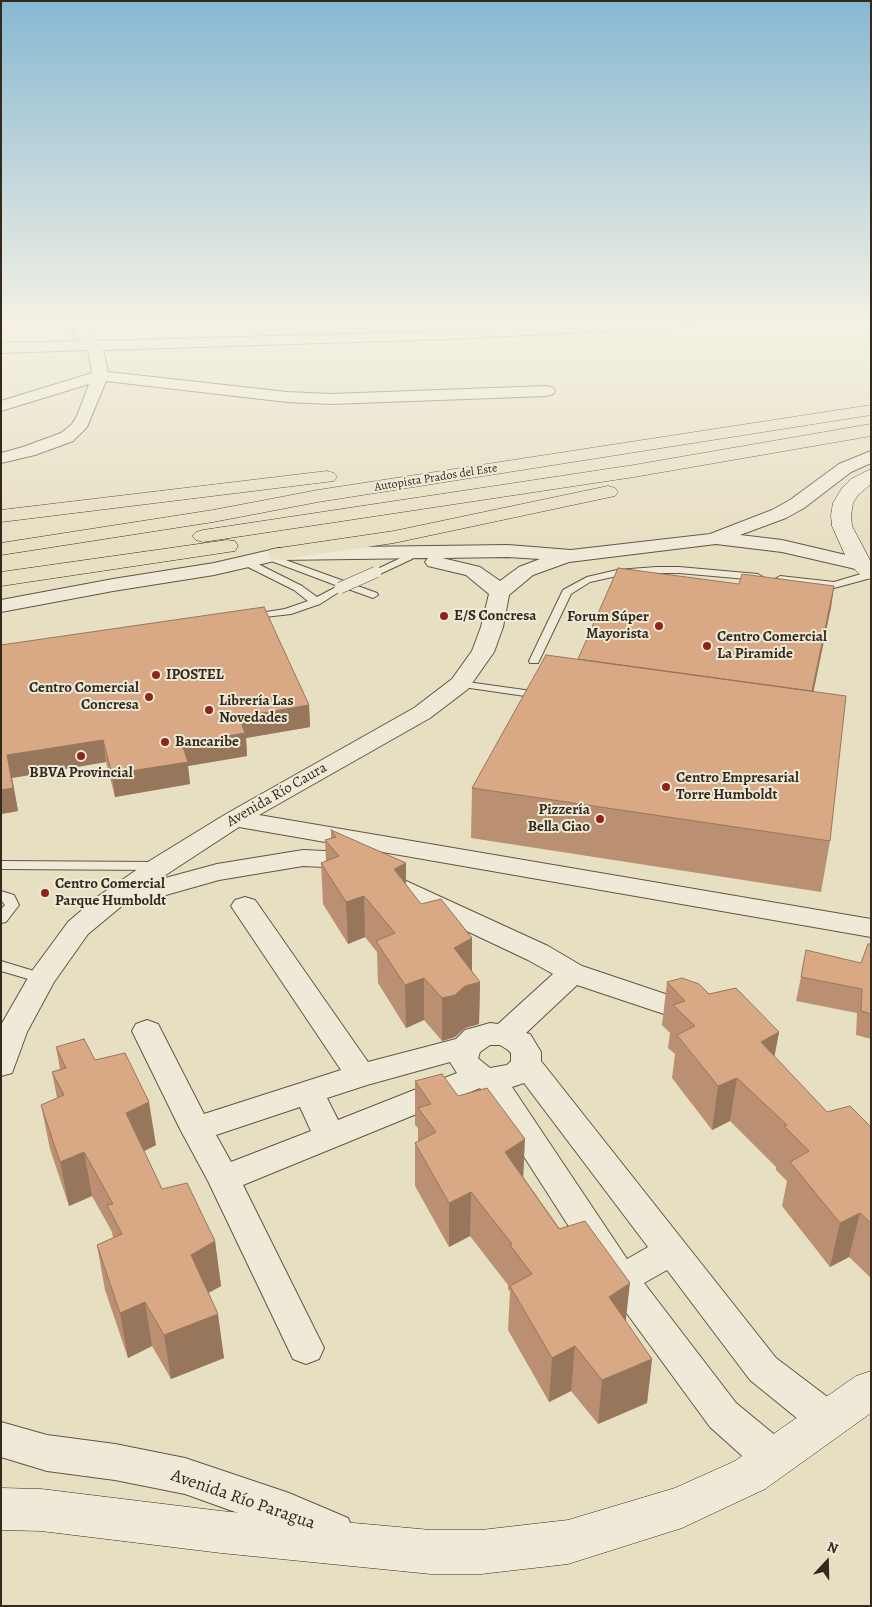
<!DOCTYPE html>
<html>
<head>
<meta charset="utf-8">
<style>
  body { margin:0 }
  #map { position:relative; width:872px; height:1607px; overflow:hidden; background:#e7dfc2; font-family:Alegreya,serif }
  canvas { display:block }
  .frame { position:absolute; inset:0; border:2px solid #34291d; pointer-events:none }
  .north { position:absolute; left:802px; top:1537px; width:50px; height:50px; -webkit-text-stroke:4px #efead7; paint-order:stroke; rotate:21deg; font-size:14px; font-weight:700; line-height:20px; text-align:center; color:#34291d }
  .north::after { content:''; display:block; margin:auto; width:18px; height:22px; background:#34291d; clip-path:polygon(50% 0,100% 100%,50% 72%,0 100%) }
</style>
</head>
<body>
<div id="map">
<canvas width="872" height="1607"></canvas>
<div class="frame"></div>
<div class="north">N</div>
</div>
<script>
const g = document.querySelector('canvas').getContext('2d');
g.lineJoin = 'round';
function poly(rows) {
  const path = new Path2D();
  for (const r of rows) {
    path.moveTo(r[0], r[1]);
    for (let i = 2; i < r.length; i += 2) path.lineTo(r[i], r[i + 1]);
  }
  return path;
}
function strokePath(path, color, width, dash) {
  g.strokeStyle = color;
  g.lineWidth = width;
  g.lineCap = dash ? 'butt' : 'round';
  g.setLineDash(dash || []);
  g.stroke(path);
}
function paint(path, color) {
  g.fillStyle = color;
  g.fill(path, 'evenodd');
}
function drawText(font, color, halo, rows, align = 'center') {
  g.font = font + ' Alegreya,serif';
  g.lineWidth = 4;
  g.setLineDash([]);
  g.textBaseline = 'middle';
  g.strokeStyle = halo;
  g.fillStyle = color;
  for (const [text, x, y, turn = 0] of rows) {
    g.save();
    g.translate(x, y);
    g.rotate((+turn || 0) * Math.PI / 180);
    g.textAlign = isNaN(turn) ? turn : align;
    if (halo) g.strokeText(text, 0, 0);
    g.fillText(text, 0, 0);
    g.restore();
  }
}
const service = poly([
  [269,554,377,593,378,595,373,598,345,588,320,604,291,614,247,619,246,617,247,615,285,609,308,601,294,590,242,564,242,560,250,560,302,586,317,597,338,586,266,559,266,555,269,554],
  [409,554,412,555,412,559,380,574,376,575,371,572,409,554],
  [656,567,679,567,758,574,763,577,758,580,679,573,656,573,617,576,590,582,571,594,539,661,538,663,530,663,529,661,563,590,587,577,617,570,656,567],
  [871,571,871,578,834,588,780,582,775,579,780,576,834,582,871,571],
  [460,681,539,692,545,695,539,698,456,686,454,684,460,681],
  [1,861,158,862,165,866,158,870,1,869,1,861],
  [1,891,14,895,19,905,6,922,1,923,1,909,5,905,1,900,1,891],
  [1,961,47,975,49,978,47,981,42,983,1,971,1,961]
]);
const minor = poly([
  [62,321,78,321,98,341,450,331,630,321,732,321,725,325,450,339,103,350,108,372,287,392,331,394,547,386,553,388,555,391,553,394,547,396,331,404,287,402,106,381,87,427,73,441,35,455,1,463,1,453,23,447,61,433,72,424,77,416,89,384,1,411,1,401,92,373,88,350,1,353,1,343,81,341,62,321],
  [871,451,871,463,851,472,804,508,786,518,740,535,782,540,867,560,870,564,867,568,860,570,782,552,716,544,569,562,533,575,509,595,503,627,494,652,468,689,430,718,259,815,871,919,871,937,239,827,158,880,217,864,303,850,325,851,358,859,548,946,582,966,707,1008,712,1015,707,1022,697,1025,577,985,526,1033,530,1034,541,1052,541,1061,776,1358,842,1408,847,1420,842,1432,828,1437,814,1432,750,1380,667,1270,644,1283,736,1403,787,1445,793,1458,787,1471,773,1476,759,1471,710,1427,609,1289,480,1088,243,1185,324,1348,319,1359,306,1364,293,1359,208,1181,180,1129,132,1031,136,1024,147,1020,158,1024,204,1114,341,1070,231,906,235,900,245,897,255,900,368,1062,456,1039,465,1030,476,1027,490,1023,498,1024,553,974,528,960,340,871,325,867,303,866,219,880,127,906,123,905,88,934,54,982,27,1032,12,1073,1,1076,1,1025,32,971,68,922,97,897,151,860,226,814,414,708,452,679,472,651,481,627,489,594,466,575,428,566,425,562,428,558,279,560,214,575,113,591,1,612,1,600,113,579,214,563,279,548,508,545,571,550,710,534,772,510,790,500,839,464,871,451],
  [508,557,540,559,519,567,500,581,480,567,442,558,508,557],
  [490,1045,500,1045,508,1050,511,1053,511,1061,507,1065,490,1068,480,1060,478,1058,480,1052,490,1045],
  [450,1062,457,1073,338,1120,327,1098,367,1085,450,1062],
  [524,1083,648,1247,627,1259,512,1087,524,1083],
  [300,1107,311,1131,231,1162,216,1135,300,1107],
  [1,1422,47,1435,115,1444,185,1458,289,1493,348,1518,354,1532,348,1546,334,1551,280,1528,185,1494,115,1480,47,1471,1,1457,1,1422]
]);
const secondary = poly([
  [871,469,871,484,858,495,853,503,851,515,852,526,871,562,871,579,863,577,849,564,832,526,831,515,833,503,842,488,851,479,871,469],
  [871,1371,871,1413,765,1489,682,1528,568,1564,481,1574,431,1574,221,1553,41,1531,1,1530,1,1488,41,1489,221,1511,431,1530,481,1530,568,1520,675,1488,735,1461,856,1376,871,1371]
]);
const motorway = poly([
  [871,405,871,415,318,502,213,522,1,555,1,543,213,510,318,490,871,405],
  [871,424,871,436,634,477,203,542,196,540,192,536,196,532,203,530,634,465,871,424],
  [327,471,334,473,337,477,334,481,1,522,1,510,327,471],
  [608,486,615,488,618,492,615,496,394,543,279,560,271,559,268,554,271,549,279,548,394,531,608,486],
  [227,540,235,541,238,546,235,551,1,586,1,572,227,540]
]);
strokePath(service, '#615646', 2);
strokePath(minor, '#615646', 2);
strokePath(secondary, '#34291d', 1);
strokePath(motorway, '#34291d', 1);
paint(service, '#efead7');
paint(minor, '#efead7');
paint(secondary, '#efead7');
paint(motorway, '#e7dfc2');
const serviceBridge = poly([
  [340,588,376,572]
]);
strokePath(serviceBridge, '#615646', 12, []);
strokePath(serviceBridge, '#efead7', 11);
paint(poly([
  [739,584,834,586,831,607,813,692,830,841,821,892,471,838,472,788,578,659],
  [1,645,309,705,310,727,246,738,247,756,188,766,190,784,115,797,106,762,12,778,18,811,1,814],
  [331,830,406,885,421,904,472,938,472,971,480,982,479,1024,465,1028,455,1037,442,1041,424,1020,406,1028,378,983,377,952,365,937,348,944,323,904,321,863,326,861,325,840,331,838],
  [871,944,871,1039,856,1035,857,1013,796,1001,801,977,861,963],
  [667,982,709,994,779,1032,774,1056,827,1112,871,1127,871,1278,849,1257,830,1267,782,1206,787,1181,776,1170,776,1167,730,1121,712,1130,672,1078,675,1054,668,1048,670,1033,662,1025],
  [56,1047,95,1060,156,1145,144,1151,162,1189,215,1241,221,1286,208,1293,224,1358,171,1379,152,1346,128,1358,105,1290,97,1245,113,1238,112,1232,92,1196,69,1206,50,1149,41,1105,57,1098,52,1072,60,1069],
  [415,1081,458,1096,524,1178,652,1359,647,1403,598,1424,571,1391,549,1402,508,1330,510,1291,508,1289,508,1285,470,1236,449,1247,415,1186,415,1143,418,1141,418,1128,415,1125]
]), '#bb9072');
paint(poly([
  [834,586,831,607,806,728,809,706],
  [309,705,310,727,246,738,247,756,188,766,190,784,115,797,112,774,182,744,239,717],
  [103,740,106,762,12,778,18,811,1,814,1,790,7,755],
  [406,863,406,904,394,869],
  [364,896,365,937,348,944,346,902],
  [472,938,472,980,454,948],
  [424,978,424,1020,406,1028,405,985],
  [480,982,479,1024,465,1028,455,1037,442,1041,442,998,465,986],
  [779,1032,771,1075,761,1042],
  [737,1078,730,1121,712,1130,718,1086],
  [149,1102,156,1145,133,1157,126,1113],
  [525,1139,523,1183,505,1152],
  [84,1152,92,1196,69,1206,60,1162],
  [471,1192,470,1236,449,1247,449,1203],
  [860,1213,849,1257,830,1267,840,1223],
  [215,1241,221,1286,197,1299,191,1255],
  [630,1283,625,1327,609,1297],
  [145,1302,152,1346,128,1358,120,1313],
  [218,1314,224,1358,171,1379,164,1335],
  [575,1346,571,1391,549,1402,552,1358],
  [652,1359,647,1403,598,1424,602,1380]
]), '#98765c');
const building = poly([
  [618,568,739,584,742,574,834,586,812,691,578,659,618,568],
  [264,607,309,705,239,717,245,733,182,744,188,762,112,774,103,740,7,755,13,788,1,790,1,645,264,607],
  [546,655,846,696,830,841,472,788,546,655],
  [331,830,406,863,394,869,421,904,441,899,472,938,454,948,480,982,465,986,455,995,442,998,424,978,405,985,376,941,395,933,364,896,346,902,321,863,339,856,325,840,336,837,331,830],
  [868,944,871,944,871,1014,861,1011,862,989,801,977,806,950,861,963,868,944],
  [682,978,699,984,709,994,736,988,779,1032,761,1042,827,1112,850,1106,871,1127,871,1223,860,1213,840,1223,790,1162,809,1151,784,1126,787,1125,737,1078,718,1086,677,1035,695,1026,673,1005,685,1001,667,982,682,978],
  [84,1039,95,1060,125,1053,149,1102,126,1113,162,1189,187,1183,215,1241,191,1255,218,1314,164,1335,145,1302,120,1313,97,1245,122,1234,107,1205,113,1204,84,1152,60,1162,41,1105,64,1095,52,1072,66,1068,56,1047,84,1039],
  [442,1074,458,1096,487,1088,525,1139,505,1152,559,1229,585,1221,630,1283,609,1297,652,1359,602,1380,575,1346,552,1358,510,1286,532,1274,510,1245,512,1244,471,1192,449,1203,415,1143,436,1132,418,1108,431,1104,415,1081,442,1074]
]);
paint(building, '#d9a884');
strokePath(building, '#98765c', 1);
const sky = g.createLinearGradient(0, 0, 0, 546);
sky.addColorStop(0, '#87b8d2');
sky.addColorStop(0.59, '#f4f1e4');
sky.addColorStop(1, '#f4f1e400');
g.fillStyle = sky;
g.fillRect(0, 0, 872, 546);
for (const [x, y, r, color] of [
  [444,616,5,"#8f2418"],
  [659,626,5,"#8f2418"],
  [707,646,5,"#8f2418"],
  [156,675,5,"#8f2418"],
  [149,697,5,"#8f2418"],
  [209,710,5,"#8f2418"],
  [165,742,5,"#8f2418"],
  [81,756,5,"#8f2418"],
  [666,787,5,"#8f2418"],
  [600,819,5,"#8f2418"],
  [45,893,5,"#8f2418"]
]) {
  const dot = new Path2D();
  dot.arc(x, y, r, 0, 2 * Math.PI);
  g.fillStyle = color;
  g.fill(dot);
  strokePath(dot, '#efead7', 2);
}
drawText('12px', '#34291d', '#efead7', [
  ["Autopista Prados del Este",436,478,-9]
]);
drawText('bold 15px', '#34291d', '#efead7', [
  ["E/S Concresa",454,616],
  ["Forum Súper",649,617,"right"],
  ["Mayorista",649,634,"right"],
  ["Centro Comercial",717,637],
  ["La Piramide",717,654],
  ["IPOSTEL",166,675],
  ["Centro Comercial",139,688,"right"],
  ["Concresa",139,705,"right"],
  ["Librería Las",219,701],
  ["Novedades",219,718],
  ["Bancaribe",175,742],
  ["BBVA Provincial",81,773,"center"],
  ["Centro Empresarial",676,778],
  ["Torre Humboldt",676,795],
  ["Pizzería",590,810,"right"],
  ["Bella Ciao",590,827,"right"],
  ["Centro Comercial",55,884],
  ["Parque Humboldt",55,901]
], 'left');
drawText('15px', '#34291d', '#efead7', [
  ["Avenida Río Caura",277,795,-30]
]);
drawText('18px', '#34291d', '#efead7', [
  ["Avenida Río Paragua",243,1500,19]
]);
</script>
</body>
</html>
